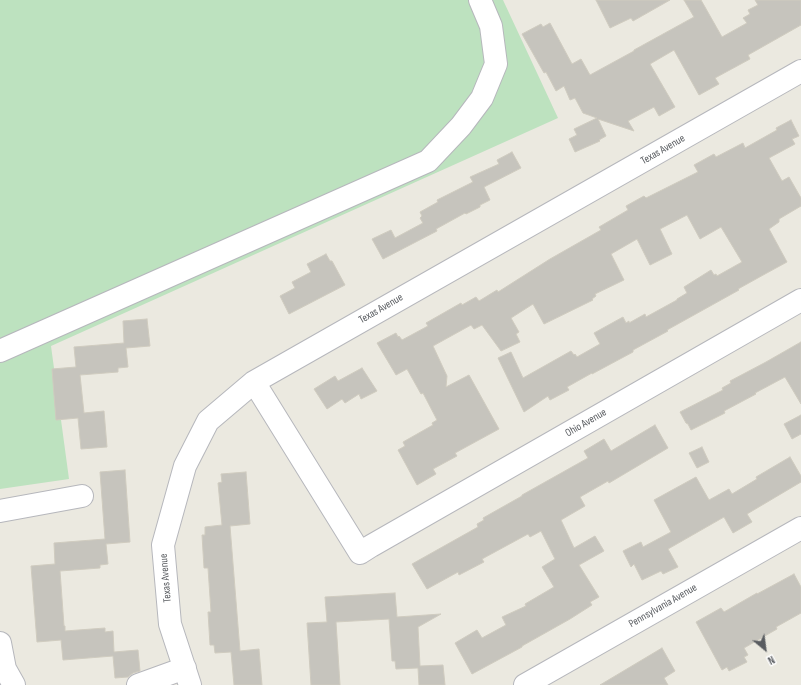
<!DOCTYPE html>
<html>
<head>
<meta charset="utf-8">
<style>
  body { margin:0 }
  #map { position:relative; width:801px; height:685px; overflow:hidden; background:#ebe9e0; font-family:"Sofia Sans Condensed",sans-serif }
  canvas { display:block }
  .north { position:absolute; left:745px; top:629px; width:40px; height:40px; -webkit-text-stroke:3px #fff; paint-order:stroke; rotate:151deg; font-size:11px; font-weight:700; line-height:16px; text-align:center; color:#595c60 }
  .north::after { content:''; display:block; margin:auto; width:14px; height:18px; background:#595c60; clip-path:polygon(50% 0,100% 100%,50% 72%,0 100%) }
</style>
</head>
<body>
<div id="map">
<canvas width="801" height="685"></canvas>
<div class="north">N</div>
</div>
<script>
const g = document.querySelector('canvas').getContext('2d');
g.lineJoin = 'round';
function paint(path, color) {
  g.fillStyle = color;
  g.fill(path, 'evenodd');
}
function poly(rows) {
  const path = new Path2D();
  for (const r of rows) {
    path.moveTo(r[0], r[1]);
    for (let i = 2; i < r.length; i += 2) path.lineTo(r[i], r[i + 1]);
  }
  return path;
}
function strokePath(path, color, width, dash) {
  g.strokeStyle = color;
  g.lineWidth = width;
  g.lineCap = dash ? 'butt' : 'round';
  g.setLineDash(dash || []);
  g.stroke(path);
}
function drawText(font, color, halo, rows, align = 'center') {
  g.font = font + ' "Sofia Sans Condensed",sans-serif';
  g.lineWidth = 3;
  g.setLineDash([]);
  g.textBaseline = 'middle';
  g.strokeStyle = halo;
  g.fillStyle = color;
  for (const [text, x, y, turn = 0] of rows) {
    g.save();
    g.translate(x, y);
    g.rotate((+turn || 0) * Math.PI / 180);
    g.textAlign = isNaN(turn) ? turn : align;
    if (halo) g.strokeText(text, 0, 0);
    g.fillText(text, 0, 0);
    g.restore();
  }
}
paint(poly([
  [0,0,503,0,558,118,51,346,69,479,0,489]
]), '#bde2bf');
const building = poly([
  [596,0,670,0,633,21,631,18,610,28,596,0],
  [684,0,701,0,722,37,747,23,743,18,750,14,748,10,758,5,755,0,801,0,801,25,748,55,750,59,715,78,719,84,699,95,674,50,650,64,675,107,659,116,654,107,628,121,634,131,598,119,606,136,599,140,600,141,575,152,569,139,577,135,574,129,597,118,583,113,575,98,570,100,564,86,556,91,546,72,544,73,522,34,541,24,543,27,550,23,572,64,581,59,590,75,634,51,634,50,694,17,684,0],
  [791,120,799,136,792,139,795,144,769,158,782,181,789,177,801,198,801,206,779,219,779,222,769,229,787,262,765,274,738,289,739,290,667,330,668,331,633,350,633,352,592,374,592,373,567,387,569,390,550,400,548,396,524,412,498,358,511,352,523,378,571,351,574,355,575,354,577,357,600,344,594,333,623,317,626,323,629,321,629,323,645,314,646,317,677,300,677,299,687,293,684,287,711,270,714,275,716,274,717,276,742,262,721,227,700,239,687,215,660,229,672,254,650,265,637,239,611,254,624,280,595,294,596,296,592,299,593,300,544,324,533,304,511,318,519,332,516,334,520,342,501,351,482,325,474,329,471,325,433,346,447,376,446,387,469,375,499,429,455,453,457,456,433,469,436,474,417,485,398,450,405,446,403,442,433,425,432,423,437,420,423,393,421,394,407,369,396,375,377,343,396,333,398,337,399,336,402,340,428,326,426,323,461,303,462,305,476,297,479,301,497,290,498,292,550,259,601,230,599,227,628,210,626,206,644,196,646,198,698,172,694,165,714,154,716,157,743,143,745,148,777,130,776,128,791,120],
  [512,152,521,168,484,187,490,200,480,205,480,207,466,214,465,213,436,229,437,231,383,259,372,239,391,230,395,238,423,223,420,218,422,216,420,212,438,202,437,200,473,182,470,177,499,164,497,160,512,152],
  [326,254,330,261,332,261,345,285,289,314,280,296,295,288,292,282,311,272,307,264,326,254],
  [147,319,150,346,126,348,128,367,118,368,118,372,80,375,84,413,104,411,107,447,81,449,78,418,56,420,52,369,76,367,74,347,124,343,123,321,147,319],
  [801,342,801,404,785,377,755,393,756,394,724,411,725,413,691,430,688,424,686,423,680,412,723,390,722,388,731,383,730,381,766,362,801,342],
  [362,368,377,391,361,399,359,394,345,403,342,399,327,409,314,389,335,376,338,381,362,368],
  [801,415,801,434,792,439,784,424,801,415],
  [655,425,668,448,609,483,608,481,580,497,585,506,561,520,574,548,595,536,604,551,579,565,599,597,590,602,592,605,570,619,522,646,522,647,472,674,455,643,477,630,482,638,506,625,502,617,526,606,525,604,554,587,542,567,555,559,541,531,530,537,528,534,482,559,484,562,459,575,458,572,427,589,412,564,478,527,477,524,484,520,483,518,522,496,522,495,588,458,584,451,604,439,611,451,655,425],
  [702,447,709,462,697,468,689,453,702,447],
  [790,457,801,476,801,482,747,514,752,522,733,533,724,517,668,549,678,567,663,574,661,571,642,580,634,564,631,567,623,551,641,542,643,547,671,532,654,500,696,477,709,500,729,489,732,494,757,479,756,477,790,457],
  [125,470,130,542,106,544,108,564,100,565,100,568,60,571,64,626,65,626,65,631,105,628,105,632,113,631,114,652,138,650,140,671,133,673,128,677,115,678,113,656,63,660,61,640,37,642,31,566,55,564,54,543,105,539,100,472,125,470],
  [246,472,250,524,230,526,240,651,259,649,262,685,234,685,231,652,215,653,214,645,210,645,208,612,211,612,208,568,204,568,202,535,205,535,205,527,222,525,218,483,222,482,221,474,246,472],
  [794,574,801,587,801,613,776,627,777,629,744,648,748,655,744,657,747,662,729,671,727,667,722,670,696,622,721,608,724,612,757,593,757,594,794,574],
  [395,593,397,617,441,614,418,627,420,666,443,665,445,685,419,685,418,668,396,669,395,661,392,661,389,619,336,622,340,685,311,685,307,623,327,622,325,597,395,593],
  [662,648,675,671,664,678,668,685,600,685,662,648]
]);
paint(building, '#c6c4bd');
strokePath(building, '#cfcbbf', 1);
const minor = poly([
  [0,351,428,161,461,126,482,98,496,64,491,26,480,0],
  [254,382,360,553,371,546,801,300],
  [0,511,82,496],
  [0,643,5,669,14,685],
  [138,685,185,668],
  [190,685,170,624,163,545,185,466,208,421,254,382,801,71],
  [525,685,801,528]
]);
strokePath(minor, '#b6b7bc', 24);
strokePath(minor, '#fff', 22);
drawText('11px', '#595c60', '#fff', [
  ["Texas Avenue",663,150,-30],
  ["Texas Avenue",381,309,-30],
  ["Ohio Avenue",586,423,-30],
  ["Texas Avenue",166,578,-95],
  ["Pennsylvania Avenue",663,606,-30]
]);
</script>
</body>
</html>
